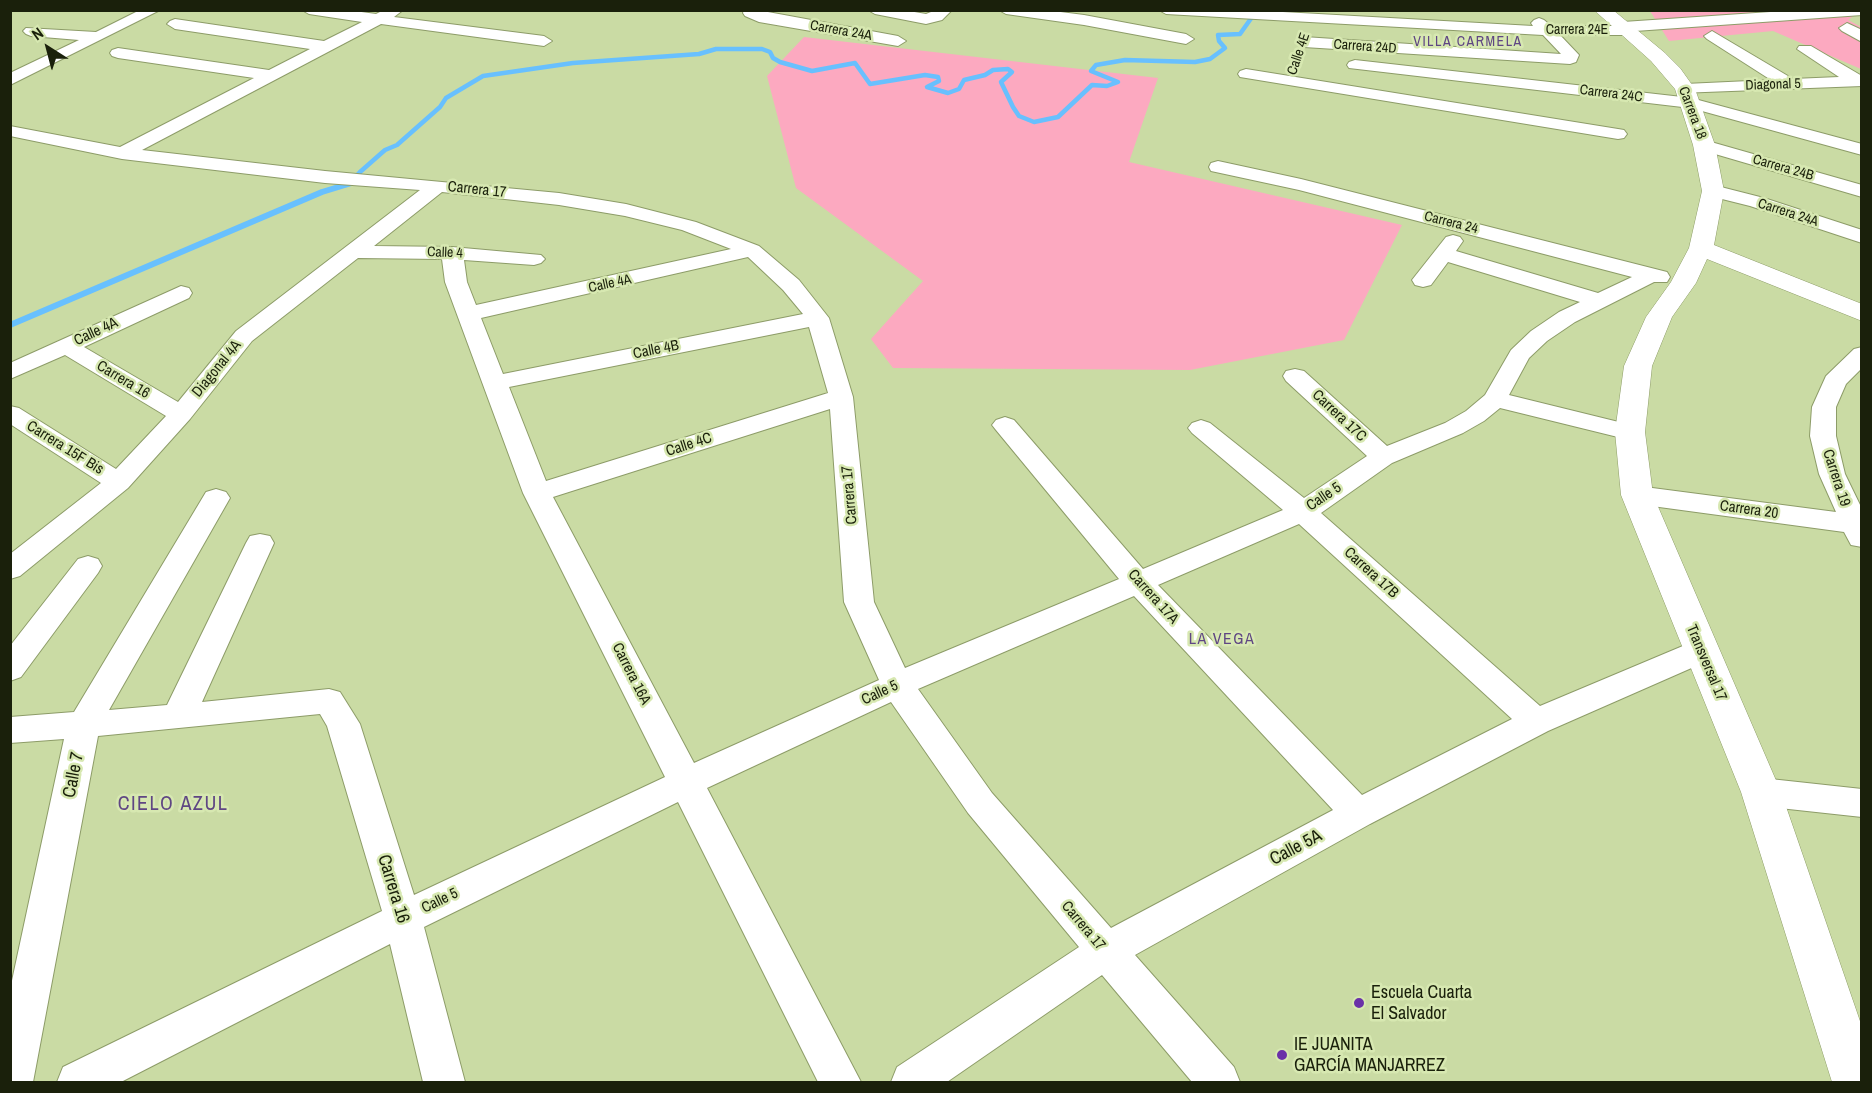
<!DOCTYPE html>
<html>
<head>
<meta charset="utf-8">
<style>
  body { margin:0 }
  #map { position:relative; width:1872px; height:1093px; overflow:hidden; background:#cadba4; font-family:"Archivo Narrow",sans-serif }
  canvas { display:block }
  .frame { position:absolute; inset:0; border:12px solid #1a200b; pointer-events:none }
  .north { position:absolute; left:18px; top:18px; width:60px; height:60px; -webkit-text-stroke:4px #d7e8b1; paint-order:stroke; rotate:324deg; font-size:16px; font-weight:700; line-height:24px; text-align:center; color:#1a200b }
  .north::after { content:''; display:block; margin:auto; width:21px; height:27px; background:#1a200b; clip-path:polygon(50% 0,100% 100%,50% 72%,0 100%) }
</style>
</head>
<body>
<div id="map">
<canvas width="1872" height="1093"></canvas>
<div class="frame"></div>
<div class="north">N</div>
</div>
<script>
const g = document.querySelector('canvas').getContext('2d');
g.lineJoin = 'round';
function paint(path, color) {
  g.fillStyle = color;
  g.fill(path, 'evenodd');
}
function poly(rows) {
  const path = new Path2D();
  for (const r of rows) {
    path.moveTo(r[0], r[1]);
    for (let i = 2; i < r.length; i += 2) path.lineTo(r[i], r[i + 1]);
  }
  return path;
}
function strokePath(path, color, width, dash) {
  g.strokeStyle = color;
  g.lineWidth = width;
  g.lineCap = dash ? 'butt' : 'round';
  g.setLineDash(dash || []);
  g.stroke(path);
}
function drawText(font, color, halo, rows, align = 'center') {
  g.font = font + ' "Archivo Narrow",sans-serif';
  g.lineWidth = 5;
  g.setLineDash([]);
  g.textBaseline = 'middle';
  g.strokeStyle = halo;
  g.fillStyle = color;
  for (const [text, x, y, turn = 0] of rows) {
    g.save();
    g.translate(x, y);
    g.rotate((+turn || 0) * Math.PI / 180);
    g.textAlign = isNaN(turn) ? turn : align;
    if (halo) g.strokeText(text, 0, 0);
    g.fillText(text, 0, 0);
    g.restore();
  }
}
paint(poly([
  [1650,11,1860,11,1848,20,1861,27,1861,69,1773,31,1669,41],
  [804,37,1158,78,1129,162,1402,225,1344,340,1190,370,893,368,871,339,923,281,796,188,767,76]
]), '#fca9c0');
strokePath(poly([
  [359,176,360,172,385,150,397,145,440,107,446,98,483,76,573,63,699,54,716,49,762,49,770,52,773,58,780,62,812,71,855,63,870,84,925,75,938,77,939,81,927,87,948,93,959,89,964,80,985,75,993,70,1008,69,1012,72,1001,82,1013,107,1019,116,1034,122,1058,117,1092,85,1107,86,1118,82,1091,71,1096,65,1125,60,1195,62,1210,59,1225,48,1219,41,1218,35,1240,34,1257,10]
]), '#68c0fe', 4.5);
strokePath(poly([
  [10,325,322,192,358,181,359,174]
]), '#68c0fe', 6);
const street = poly([
  [140,10,160,10,10,85,10,73,79,40,31,36,26,34,23,31,26,28,96,32,140,10],
  [302,10,347,10,376,14,384,10,403,10,394,17,544,36,552,41,544,46,381,24,142,150,325,171,559,193,626,204,696,222,759,246,799,280,829,318,853,397,874,602,905,668,1119,579,996,430,992,425,996,420,1005,417,1014,420,1143,569,1283,510,1192,433,1188,428,1192,423,1201,420,1210,423,1304,498,1367,456,1286,381,1283,376,1286,371,1295,369,1304,371,1387,446,1445,423,1466,411,1485,395,1511,350,1531,331,1559,312,1580,302,1448,262,1431,285,1423,287,1415,285,1412,280,1446,237,1453,235,1460,237,1463,241,1456,251,1598,293,1632,277,1299,190,1211,171,1209,167,1211,163,1218,161,1301,179,1667,272,1670,277,1667,282,1654,282,1575,322,1547,341,1529,358,1509,395,1639,427,1643,432,1639,437,1630,440,1500,408,1484,421,1463,433,1392,463,1321,513,1540,706,1690,643,1701,640,1712,643,1717,651,1712,659,1548,731,1370,824,1135,955,1234,1067,1240,1082,1192,1082,1102,975,947,1082,891,1082,897,1067,1079,947,968,813,891,702,707,788,861,1082,818,1082,678,802,424,927,465,1082,423,1082,390,944,121,1082,57,1082,63,1067,382,911,327,726,320,714,98,736,33,1082,10,1082,10,990,64,739,10,743,10,717,74,712,206,492,216,489,226,492,230,498,109,710,167,705,246,543,250,536,260,534,270,536,274,543,202,702,329,689,340,692,360,724,414,895,665,777,523,493,445,282,442,259,358,258,252,341,190,419,128,488,20,576,10,579,10,554,101,483,10,424,10,406,19,408,116,469,166,416,65,355,10,379,10,363,181,286,189,288,192,293,189,298,84,347,178,402,236,331,420,190,325,183,122,159,10,136,10,126,120,147,254,78,118,58,112,56,110,53,112,50,118,48,269,70,310,49,175,29,167,24,170,21,175,19,324,41,362,22,309,14,302,10],
  [442,192,559,205,625,216,682,230,731,249,476,305,467,282,464,260,534,265,541,263,545,259,541,255,452,247,374,246,442,192],
  [748,257,783,290,803,314,503,374,481,318,748,257],
  [809,327,828,393,546,481,509,387,809,327],
  [830,409,844,602,879,680,694,763,553,497,830,409],
  [1299,524,1512,719,1362,795,1158,585,1299,524],
  [1134,596,1333,810,1111,928,992,793,918,689,1134,596],
  [744,10,757,10,898,36,906,41,898,46,759,22,745,16,743,13,744,10],
  [868,10,903,10,926,14,936,10,952,10,942,20,926,24,875,14,868,10],
  [999,10,1045,10,1084,15,1186,34,1194,39,1186,44,1084,25,1006,14,999,10],
  [1159,10,1247,10,1533,26,1531,23,1534,20,1539,18,1544,20,1551,26,1616,26,1623,22,1800,10,1862,10,1862,15,1635,31,1628,35,1560,35,1579,55,1576,62,1570,64,1304,47,1296,42,1304,37,1561,54,1543,35,1166,14,1159,10],
  [1847,23,1862,30,1862,42,1842,31,1839,28,1847,23],
  [1712,31,1793,79,1839,77,1797,49,1799,46,1811,46,1862,76,1862,86,1679,93,1677,89,1679,85,1685,84,1771,80,1707,39,1704,36,1712,31],
  [1355,60,1691,98,1862,144,1862,155,1691,108,1349,68,1347,65,1349,62,1355,60],
  [1246,69,1618,129,1624,130,1627,134,1624,138,1618,139,1240,77,1238,74,1240,71,1246,69],
  [1704,140,1862,185,1862,197,1698,149,1695,145,1698,141,1704,140],
  [1713,185,1764,198,1862,230,1862,243,1750,206,1706,195,1703,191,1706,187,1713,185],
  [1862,347,1862,368,1846,384,1836,407,1836,436,1845,474,1862,509,1862,547,1851,545,1844,532,1637,504,1627,501,1623,495,1627,489,1637,486,1836,512,1819,474,1810,436,1812,407,1826,376,1854,349,1862,347],
  [88,556,98,559,102,566,98,573,21,677,10,681,10,646,78,559,88,556],
  [1761,778,1862,789,1862,817,1761,806,1749,802,1744,792,1749,782,1761,778]
]);
const secondary = poly([
  [1594,10,1613,10,1665,53,1680,68,1695,89,1715,145,1724,191,1714,245,1862,304,1862,321,1707,259,1696,283,1672,317,1652,366,1645,432,1653,495,1781,792,1862,1027,1862,1082,1832,1082,1741,792,1621,495,1615,432,1624,366,1646,317,1671,282,1689,248,1702,191,1693,145,1675,89,1651,61,1594,10]
]);
strokePath(street, '#8d9c68', 2);
strokePath(secondary, '#8d9c68', 1);
paint(street, '#fff');
paint(secondary, '#fff');
for (const [x, y, r, color] of [
  [1359,1003,6,"#6a31a8"],
  [1282,1055,6,"#6a31a8"]
]) {
  const dot = new Path2D();
  dot.arc(x, y, r, 0, 2 * Math.PI);
  g.fillStyle = color;
  g.fill(dot);
  strokePath(dot, '#d7e8b1', 2);
}
drawText('14px', '#1a200b', '#d7e8b1', [
  ["Carrera 24E",1577,30],
  ["Carrera 24A",841,31,10],
  ["Carrera 24D",1365,47,4],
  ["Calle 4E",1299,54,-71],
  ["Diagonal 5",1773,85,-2],
  ["Carrera 24C",1611,94,7],
  ["Carrera 18",1692,113,69],
  ["Carrera 24B",1783,168,16],
  ["Carrera 24A",1788,213,18],
  ["Carrera 24",1451,223,14],
  ["Calle 4",445,253,2],
  ["Calle 4A",610,284,-12]
]);
g.letterSpacing = '1.5px';
drawText('14px', '#5f4683', '#d7e8b1', [
  ["VILLA CARMELA",1468,42]
]);
g.letterSpacing = '0px';
drawText('15px', '#1a200b', '#d7e8b1', [
  ["Carrera 17",477,190,6],
  ["Calle 4A",96,332,-25],
  ["Calle 4B",656,350,-11],
  ["Diagonal 4A",217,369,-51],
  ["Carrera 16",123,380,31],
  ["Carrera 17C",1339,416,43],
  ["Calle 4C",689,445,-18],
  ["Carrera 15F Bis",65,448,32],
  ["Carrera 19",1836,478,72],
  ["Carrera 17",850,495,-95],
  ["Calle 5",1324,497,-34],
  ["Carrera 20",1749,510,8],
  ["Carrera 17B",1371,573,42],
  ["Carrera 17A",1153,597,48],
  ["Transversal 17",1706,663,67],
  ["Carrera 16A",631,674,63],
  ["Calle 5",880,693,-25],
  ["Calle 5",440,901,-26],
  ["Carrera 17",1083,926,50]
]);
g.letterSpacing = '1.5px';
drawText('16px', '#5f4683', '#d7e8b1', [
  ["LA VEGA",1222,640]
]);
g.letterSpacing = '0px';
drawText('18px', '#1a200b', '#d7e8b1', [
  ["Calle 7",74,775,-79],
  ["Calle 5A",1296,848,-28],
  ["Carrera 16",393,889,73]
]);
drawText('18px', '#1a200b', '#d7e8b1', [
  ["Escuela Cuarta",1371,993],
  ["El Salvador",1371,1014],
  ["IE JUANITA",1294,1045],
  ["GARCÍA MANJARREZ",1294,1066]
], 'left');
g.letterSpacing = '1.5px';
drawText('20px', '#5f4683', '#d7e8b1', [
  ["CIELO AZUL",173,805]
]);
g.letterSpacing = '0px';
</script>
</body>
</html>
